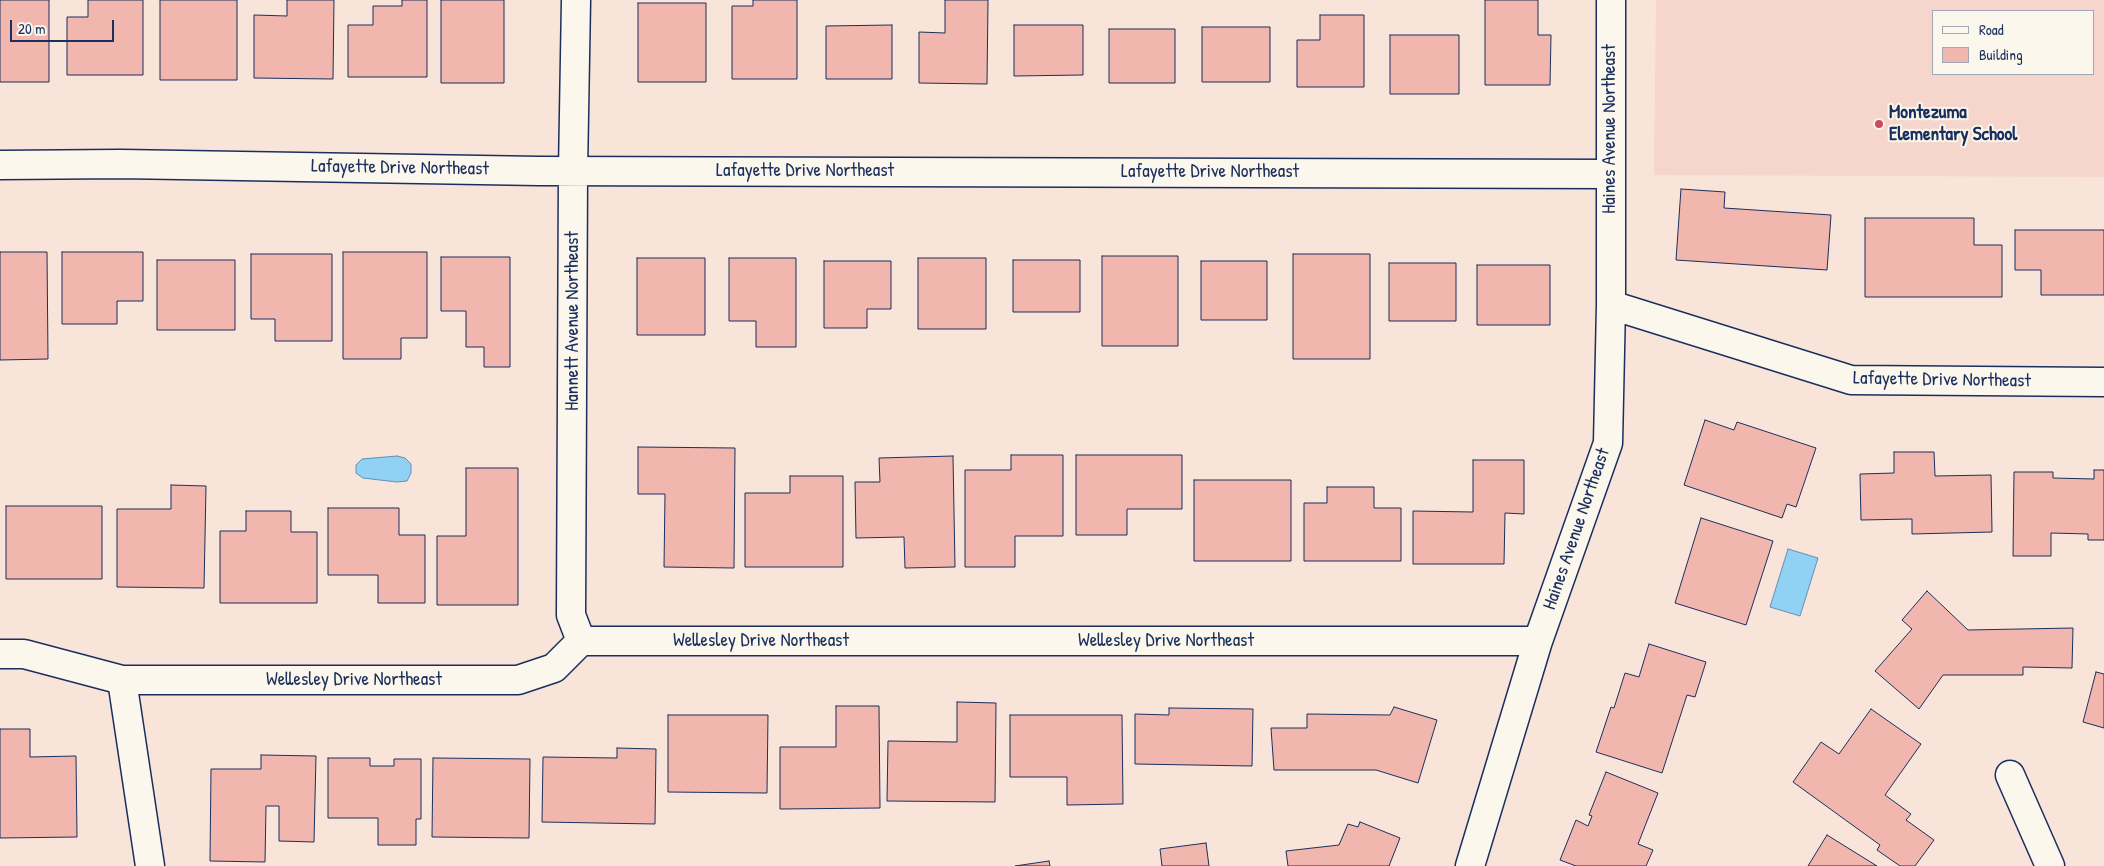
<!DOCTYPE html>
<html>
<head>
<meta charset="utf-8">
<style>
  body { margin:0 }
  #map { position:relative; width:2104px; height:866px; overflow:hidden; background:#f8e4d9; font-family:"Patrick Hand",sans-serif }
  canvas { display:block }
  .legend { position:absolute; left:1932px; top:10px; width:162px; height:65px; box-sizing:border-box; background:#fbf7ec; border:1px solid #a1a7b3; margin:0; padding:6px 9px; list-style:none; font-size:15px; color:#1b2f5e }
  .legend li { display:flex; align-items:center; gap:10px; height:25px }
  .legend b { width:25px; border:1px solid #a1a7b3 }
  .scale { position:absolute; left:10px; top:20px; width:104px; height:22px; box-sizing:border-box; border:2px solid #1b2f5e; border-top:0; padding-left:6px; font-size:15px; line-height:18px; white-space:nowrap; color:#1b2f5e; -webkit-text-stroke:4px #fbf7ec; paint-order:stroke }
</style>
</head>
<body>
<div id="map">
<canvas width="2104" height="866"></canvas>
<ul class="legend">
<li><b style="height:6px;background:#fbf7ec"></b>Road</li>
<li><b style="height:14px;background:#f1b6ad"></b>Building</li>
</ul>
<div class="scale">20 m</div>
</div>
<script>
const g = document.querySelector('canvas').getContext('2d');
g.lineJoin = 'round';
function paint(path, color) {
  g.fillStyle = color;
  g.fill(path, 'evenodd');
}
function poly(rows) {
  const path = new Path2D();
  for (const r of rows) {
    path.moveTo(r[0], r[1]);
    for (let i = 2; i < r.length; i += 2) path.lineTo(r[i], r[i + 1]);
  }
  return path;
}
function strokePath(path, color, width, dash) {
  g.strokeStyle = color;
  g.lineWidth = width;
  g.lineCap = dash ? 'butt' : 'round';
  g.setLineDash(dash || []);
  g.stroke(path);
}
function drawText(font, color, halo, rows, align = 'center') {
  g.font = font + ' "Patrick Hand",sans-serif';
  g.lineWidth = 4;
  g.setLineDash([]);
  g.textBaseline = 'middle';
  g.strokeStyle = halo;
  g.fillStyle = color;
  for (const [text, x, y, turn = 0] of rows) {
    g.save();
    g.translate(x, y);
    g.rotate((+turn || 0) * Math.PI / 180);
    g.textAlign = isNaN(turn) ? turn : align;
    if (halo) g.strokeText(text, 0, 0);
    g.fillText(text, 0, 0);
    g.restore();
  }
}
paint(poly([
  [1656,0,2104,0,2104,177,1654,175],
  [1933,11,2093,11,2093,74,1933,74]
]), '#f6d6cc');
const water = poly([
  [397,456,405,458,411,464,411,473,407,481,397,482,363,478,356,473,356,465,362,459,397,456],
  [1788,549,1818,558,1800,616,1770,607,1788,549]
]);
paint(water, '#91d1f3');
strokePath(water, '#6290b7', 1);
const building = poly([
  [0,0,49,0,49,82,0,82,0,0],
  [88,0,143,0,143,75,67,75,67,17,88,17,88,0],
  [160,0,237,0,237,80,160,80,160,0],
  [287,0,334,0,333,79,254,78,254,15,287,16,287,0],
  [402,0,427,0,427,77,348,77,348,25,373,25,373,6,402,6,402,0],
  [441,0,504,0,504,83,441,83,441,0],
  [753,0,797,0,797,79,732,79,732,6,753,6,753,0],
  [945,0,988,0,987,84,919,83,919,32,945,33,945,0],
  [1485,0,1538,0,1538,35,1551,35,1550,85,1485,85,1485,0],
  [638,3,706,3,706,82,638,82,638,3],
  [1320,15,1364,15,1364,87,1297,87,1297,40,1320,40,1320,15],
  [892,25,892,79,826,79,826,26,892,25],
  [1014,25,1083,25,1083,75,1014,76,1014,25],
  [1202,27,1270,27,1270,82,1202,82,1202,27],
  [1109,29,1175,29,1175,83,1109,83,1109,29],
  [1390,35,1459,35,1459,94,1390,94,1390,35],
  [1681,189,1725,192,1724,208,1831,215,1827,270,1676,260,1681,189],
  [1865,218,1974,218,1974,245,2002,245,2002,297,1865,297,1865,218],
  [2015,230,2104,230,2104,295,2041,295,2041,270,2015,270,2015,230],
  [0,252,47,252,48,359,0,360,0,252],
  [62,252,143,252,143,301,117,301,117,324,62,324,62,252],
  [343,252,427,252,427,338,401,338,401,359,343,359,343,252],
  [251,254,332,254,332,341,275,341,275,319,251,319,251,254],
  [1293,254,1370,254,1370,359,1293,359,1293,254],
  [1102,256,1178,256,1178,346,1102,346,1102,256],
  [441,257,510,257,510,367,484,367,484,347,466,347,466,311,441,311,441,257],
  [637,258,705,258,705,335,637,335,637,258],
  [729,258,796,258,796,347,756,347,756,321,729,321,729,258],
  [918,258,986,258,986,329,918,329,918,258],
  [157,260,235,260,235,330,157,330,157,260],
  [1013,260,1080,260,1080,312,1013,312,1013,260],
  [824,261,891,261,891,309,867,309,867,328,824,328,824,261],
  [1201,261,1267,261,1267,320,1201,320,1201,261],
  [1389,263,1456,263,1456,321,1389,321,1389,263],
  [1477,265,1550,265,1550,325,1477,325,1477,265],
  [1705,420,1734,430,1737,422,1816,448,1796,507,1787,504,1782,518,1684,485,1705,420],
  [638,447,735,448,734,568,664,567,665,494,638,494,638,447],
  [1894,452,1934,452,1935,476,1991,475,1992,532,1912,534,1912,519,1861,520,1860,474,1894,473,1894,452],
  [1011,455,1063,455,1063,536,1015,536,1015,567,965,567,965,470,1011,470,1011,455],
  [1076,455,1182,455,1182,509,1127,509,1127,535,1076,535,1076,455],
  [953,456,955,567,905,568,904,537,856,538,855,482,880,482,879,458,953,456],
  [1473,460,1524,460,1524,514,1505,513,1504,564,1413,564,1413,511,1473,512,1473,460],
  [466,468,518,468,518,605,437,605,437,536,466,536,466,468],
  [2094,470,2104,470,2104,540,2088,540,2088,534,2051,533,2051,556,2013,556,2014,472,2053,472,2053,478,2094,479,2094,470],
  [790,476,843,476,843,567,745,567,745,493,790,493,790,476],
  [1194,480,1291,480,1291,561,1194,561,1194,480],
  [171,485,206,486,204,588,117,587,117,509,171,509,171,485],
  [1327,487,1374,487,1374,508,1401,508,1401,561,1304,561,1304,503,1327,503,1327,487],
  [6,506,102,506,102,579,6,579,6,506],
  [328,508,399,508,399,535,425,535,425,603,378,603,378,575,328,575,328,508],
  [246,511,291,511,291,532,317,532,317,603,220,603,220,531,246,531,246,511],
  [1701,518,1773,541,1746,625,1675,603,1701,518],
  [1927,591,1968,630,2073,628,2072,668,2023,667,2023,675,1943,675,1919,709,1875,671,1912,629,1902,620,1927,591],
  [1649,644,1706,662,1695,697,1687,695,1662,773,1596,752,1611,707,1614,708,1625,673,1639,677,1649,644],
  [2096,672,2104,674,2104,728,2083,722,2096,672],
  [957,702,996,703,995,802,887,801,888,741,957,742,957,702],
  [836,706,879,706,880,808,780,809,780,747,836,747,836,706],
  [1394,707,1437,720,1418,783,1376,770,1274,770,1271,728,1307,728,1307,714,1390,715,1394,707],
  [1169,708,1253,709,1252,766,1135,764,1135,714,1169,715,1169,708],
  [1871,709,1921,744,1885,795,1911,814,1906,820,1934,840,1915,866,1900,866,1877,850,1880,845,1793,782,1821,742,1839,754,1871,709],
  [668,715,768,715,767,793,668,792,668,715],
  [1010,715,1122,715,1123,804,1067,805,1067,777,1010,777,1010,715],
  [0,729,30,729,30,757,76,756,77,837,0,838,0,729],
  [617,748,656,749,655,824,542,822,543,757,617,758,617,748],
  [261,755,316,756,314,842,279,841,279,806,266,806,265,862,210,861,211,769,261,769,261,755],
  [328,758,370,758,370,766,394,766,394,759,421,759,421,819,416,819,416,845,378,845,378,818,328,818,328,758],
  [433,758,530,759,529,838,432,837,433,758],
  [1606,772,1658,793,1638,844,1653,850,1646,866,1576,866,1560,860,1576,820,1588,826,1592,816,1589,815,1606,772],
  [1360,822,1400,838,1389,866,1288,866,1286,851,1339,845,1348,824,1358,827,1360,822],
  [1827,835,1877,866,1808,866,1827,835],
  [1206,843,1209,866,1162,866,1160,849,1206,843],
  [1049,861,1050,866,1015,866,1049,861]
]);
paint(building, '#f1b6ad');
strokePath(building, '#1b2f5e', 1);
const street = poly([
  [576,0,573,171,571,615,581,641],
  [0,165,121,164,539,171,1610,174],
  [1611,305,1851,380,2104,382],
  [0,654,24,654,122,680,518,680,554,668,581,641,1538,641],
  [122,680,150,866],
  [2010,775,2050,866],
  [1470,866,1538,641,1608,443,1611,305,1611,0]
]);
strokePath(street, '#1b2f5e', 31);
strokePath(street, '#fbf7ec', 28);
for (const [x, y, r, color] of [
  [1879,124,5,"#d1495b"]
]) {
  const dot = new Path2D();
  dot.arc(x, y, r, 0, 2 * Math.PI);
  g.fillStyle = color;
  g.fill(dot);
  strokePath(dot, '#fbf7ec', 2);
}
drawText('bold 19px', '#1b2f5e', '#fbf7ec', [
  ["Montezuma",1889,113],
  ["Elementary School",1889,135]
], 'left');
drawText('19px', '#1b2f5e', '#fbf7ec', [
  ["Haines Avenue Northeast",1610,129,-90],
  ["Lafayette Drive Northeast",400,168,1],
  ["Lafayette Drive Northeast",805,171],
  ["Lafayette Drive Northeast",1210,172],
  ["Hannett Avenue Northeast",573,321,-90],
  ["Lafayette Drive Northeast",1942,380,1],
  ["Haines Avenue Northeast",1577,529,-71],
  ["Wellesley Drive Northeast",761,641],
  ["Wellesley Drive Northeast",1166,641],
  ["Wellesley Drive Northeast",354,680]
]);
</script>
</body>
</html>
